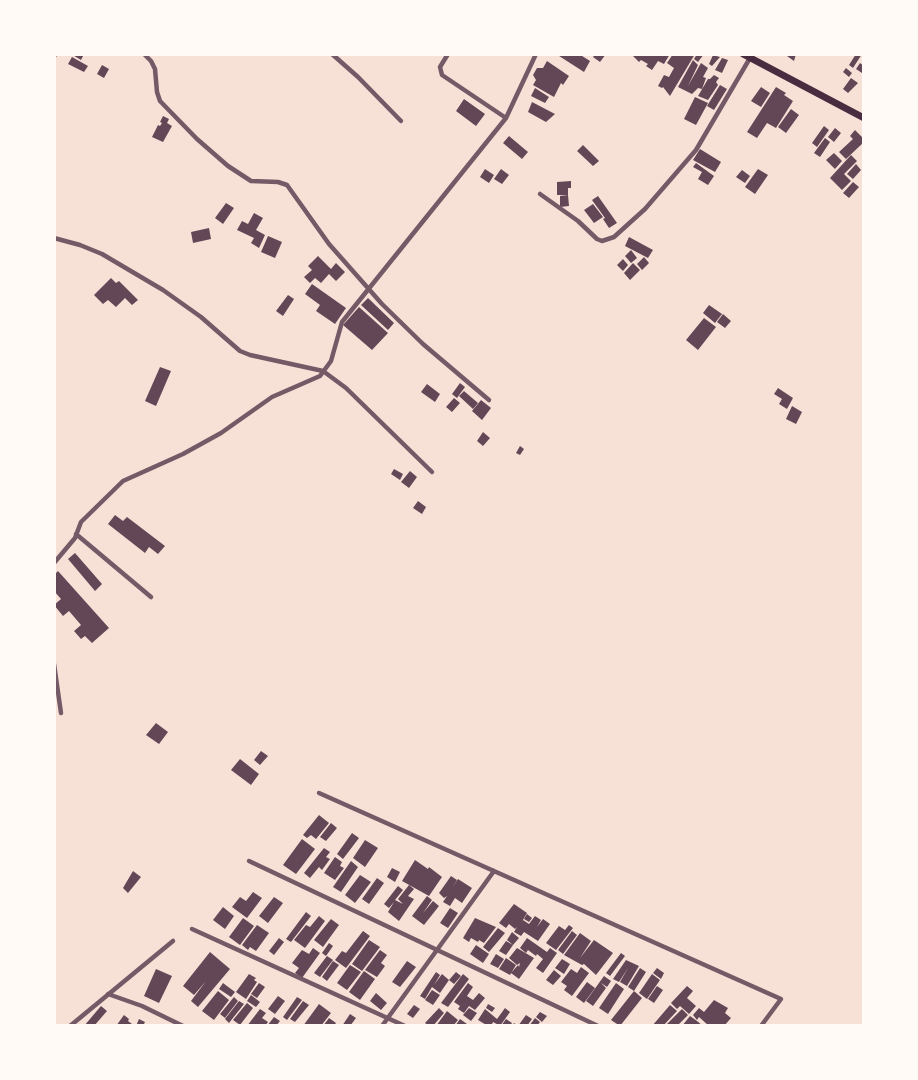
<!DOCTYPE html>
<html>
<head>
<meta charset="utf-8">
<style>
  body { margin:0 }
  #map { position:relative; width:918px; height:1080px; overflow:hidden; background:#f7e1d7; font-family:Commissioner,sans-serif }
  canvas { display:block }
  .frame { position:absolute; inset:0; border:56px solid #fffaf5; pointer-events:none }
</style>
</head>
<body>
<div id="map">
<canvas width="918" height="1080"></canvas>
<div class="frame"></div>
</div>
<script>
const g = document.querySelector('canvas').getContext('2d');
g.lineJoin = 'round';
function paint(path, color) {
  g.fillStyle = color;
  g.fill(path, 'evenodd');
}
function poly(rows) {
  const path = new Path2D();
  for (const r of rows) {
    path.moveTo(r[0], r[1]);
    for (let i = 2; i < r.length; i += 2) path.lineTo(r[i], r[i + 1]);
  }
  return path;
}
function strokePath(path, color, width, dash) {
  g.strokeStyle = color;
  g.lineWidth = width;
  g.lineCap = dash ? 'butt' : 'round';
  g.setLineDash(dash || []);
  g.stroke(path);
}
paint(poly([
  [71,54,84,54,81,60],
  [556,54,579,54,590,61,584,72],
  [595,54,606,54,600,62,593,57],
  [631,54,670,54,664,64,658,61,652,70,646,66,648,64,641,60,639,62],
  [673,54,695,54,670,96,663,87,662,88,658,86,664,75,669,77,674,68,667,63],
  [697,54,704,54,698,62,694,59],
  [788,54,796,54,794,61,787,56],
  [856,54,862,54,853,68,849,65],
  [713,55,720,57,712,66,709,64],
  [72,57,88,66,84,72,68,64],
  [722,58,728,60,722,73,715,70],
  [693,60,698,65,688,86,701,63,708,68,703,77,706,78,702,89,698,88,692,94,678,87],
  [547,61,569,76,563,85,561,83,554,97,533,85,536,80,533,75,537,68,543,68],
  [860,63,864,66,862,73,856,69],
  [102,65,109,69,104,78,97,74],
  [846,68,852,73,849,77,843,72],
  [714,75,719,78,716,82,718,85,708,100,698,96,708,79,710,79],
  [851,78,858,83,848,93,843,89],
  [720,85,727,89,714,110,707,106],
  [761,87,770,93,761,107,751,101],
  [776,87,786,93,784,95,793,101,776,128,767,123,757,138,747,132],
  [535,88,549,97,545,103,531,96],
  [695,97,708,103,696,125,684,119],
  [464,99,485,114,476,126,456,111],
  [532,102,555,114,546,122,528,112],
  [791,109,799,115,786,133,778,127],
  [163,116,169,119,167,123,172,126,163,142,152,137,158,125,160,126,162,123,160,122],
  [824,126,829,130,817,147,812,143],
  [835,128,841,133,834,142,828,137],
  [855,130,864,139,864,142,846,159,839,152,853,139,850,136],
  [509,136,528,152,522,159,503,143],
  [825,138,830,142,820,157,814,153],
  [583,145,599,161,593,166,577,151],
  [700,149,721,162,715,172,693,160],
  [834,153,842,161,835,169,826,160],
  [851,155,857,161,844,174,851,181,842,190,830,178],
  [696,163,714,176,708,185,698,179,702,172,693,167],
  [856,164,861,170,853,179,847,174],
  [485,169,494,175,489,183,480,177],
  [501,169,509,175,502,184,494,179],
  [758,169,768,175,755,194,745,187],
  [742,170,750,176,745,183,736,177],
  [571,181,571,188,568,188,568,195,557,195,557,182],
  [853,182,859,187,849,198,843,193],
  [568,195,569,206,560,207,560,196],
  [598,196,617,223,609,228,603,219,605,218,592,200],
  [226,203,234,208,223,224,215,218],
  [593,204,603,217,594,223,584,210],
  [254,213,263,218,256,230,265,235,259,248,251,243,254,238,237,230,242,221,248,224],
  [209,228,211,239,193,243,191,232],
  [268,236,282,242,275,258,261,252],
  [629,237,653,250,648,258,625,246],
  [631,250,637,258,631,263,625,256],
  [318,256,331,269,336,263,345,272,336,281,329,274,321,283,315,278,310,283,304,277,312,270,308,266],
  [644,257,649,263,642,270,637,264],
  [623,259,628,265,623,271,617,265],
  [633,263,640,270,630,280,624,273],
  [111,278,116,283,119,281,138,300,132,305,125,298,116,307,108,300,103,304,94,295],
  [312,284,346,308,335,324,316,311,320,305,305,294],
  [288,295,294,299,283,316,276,311],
  [368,298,394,323,388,330,361,305],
  [709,305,722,314,715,323,703,313],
  [359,307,388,333,372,350,343,325],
  [723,314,731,321,725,328,717,322],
  [704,318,716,327,698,350,686,340],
  [160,367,171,371,156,406,145,401],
  [460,383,465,387,457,398,452,394],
  [427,384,440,394,435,402,421,392],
  [778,388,793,398,787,409,779,404,782,399,774,394],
  [464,391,478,403,473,409,459,396],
  [454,398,460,403,452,412,446,407],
  [481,400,491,408,482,420,472,411],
  [792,406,802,412,796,424,786,419],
  [483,432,490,438,483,446,477,441],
  [520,446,524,449,520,455,516,453],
  [394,469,403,474,400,480,391,474],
  [410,471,417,477,409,488,401,482],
  [418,501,426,507,422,514,413,508],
  [115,515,123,521,127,517,165,546,158,554,149,547,145,553,108,524],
  [75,553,102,584,95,591,68,559],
  [58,571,109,628,92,643,85,636,81,639,74,631,81,625,69,611,63,616,54,605,61,599,54,591,54,575],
  [156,723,168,732,159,744,146,735],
  [261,751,268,756,260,765,254,760],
  [240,759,259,774,251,785,231,770],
  [319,815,329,823,316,839,311,835,307,838,303,835],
  [331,823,337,828,326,841,320,837],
  [352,833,359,838,343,859,337,854],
  [302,839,315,849,296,874,283,865],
  [365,840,378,848,365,867,353,858],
  [324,848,330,852,326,857,330,859,322,870,319,867,310,878,304,873],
  [335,857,342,862,340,866,344,868,335,880,324,873],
  [415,860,428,869,429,867,442,877,429,896,402,881],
  [351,861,358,867,341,892,333,887],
  [392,868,400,872,395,882,387,877],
  [133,871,141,877,128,893,123,888],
  [360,875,371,882,355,903,345,895],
  [451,876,457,880,452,888,458,879,472,888,462,903,455,898,450,906,443,902,447,896,444,898,439,893],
  [377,878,384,883,369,904,362,899],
  [409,885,414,889,408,896,414,899,399,921,388,912,394,902,389,908,384,904,398,886,403,890,395,900,403,904,398,899],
  [253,892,262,898,247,918,232,907,240,897,246,901],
  [427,896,432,900,423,913,433,901,439,906,424,925,412,916],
  [274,897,283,903,268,923,259,916],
  [514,904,527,913,520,925,523,920,529,924,535,916,541,920,537,927,543,919,550,924,538,941,524,932,521,936,514,932,517,927,515,929,509,924,506,928,499,923],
  [223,907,234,916,225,929,213,920],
  [450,908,458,913,448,928,440,923],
  [306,912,311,916,291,942,286,939],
  [527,914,532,918,529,922,524,919],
  [319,916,325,921,305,948,294,940,306,925,310,927],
  [243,918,254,926,240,945,229,937],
  [475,918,496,927,484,943,479,940,478,942,471,938,469,942,463,938],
  [331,919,339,925,323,947,314,940],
  [257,925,269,933,256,951,250,947,248,950,242,945],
  [569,925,573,928,556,950,546,943,559,926,565,930],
  [498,928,505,933,489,952,483,947],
  [363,931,370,936,346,968,335,960,342,951,346,953],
  [572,931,577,935,563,954,558,950],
  [512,932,519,938,513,945,507,940],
  [580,933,591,941,580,958,594,940,613,953,596,975,584,964,582,965,564,955],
  [279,938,284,942,274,955,269,951],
  [527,938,547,952,550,948,557,953,543,973,536,968,543,959,537,954,536,956,528,950,526,953,520,948],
  [369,940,380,947,362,971,352,964],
  [506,941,513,945,506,955,499,951],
  [329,943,333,946,326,956,322,953],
  [476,945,489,954,483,963,470,954],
  [313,948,320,953,302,978,295,973,299,968,292,963,302,950,309,954],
  [517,948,534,958,519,979,511,973,518,965,519,967,520,963,517,965,509,958],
  [380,950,387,955,381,963,385,966,377,977,365,970],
  [210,952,230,969,198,1007,191,1001,206,981,194,995,183,986],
  [621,953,625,956,610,976,606,973],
  [496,954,504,959,498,968,490,964],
  [327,956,333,960,320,977,314,973],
  [506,958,516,965,510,975,499,969],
  [562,959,570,964,564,974,555,968],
  [626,960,639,966,627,986,620,982,628,968,619,982,613,979],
  [333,961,339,965,327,981,322,977],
  [407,961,416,967,400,987,392,982],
  [350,965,361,972,347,990,337,983],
  [581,967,589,973,572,996,564,990,567,986,561,982,571,969,577,973],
  [640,968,646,972,634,991,628,987],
  [657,968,664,973,661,979,653,973],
  [156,969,172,976,159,1003,144,996],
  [554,970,561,976,553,985,546,980],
  [364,971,375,979,360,1000,349,992],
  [436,972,440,975,434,985,442,974,449,980,440,993,432,987,425,999,420,996],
  [456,972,461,976,454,984,449,980],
  [249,974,256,978,254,980,257,982,246,999,236,992],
  [463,974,469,979,448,1007,441,1003],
  [652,974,660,980,647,999,639,993],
  [604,976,611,981,607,987,601,983,606,988,593,1006,586,1001],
  [587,982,595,988,584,1003,576,997],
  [223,983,235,992,231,997,219,989],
  [259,983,265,987,257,998,251,994],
  [468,983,473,987,467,996,473,1000,479,993,485,998,475,1010,469,1006,464,1013,458,1009,460,1006,454,1002],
  [616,983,624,989,608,1014,599,1008],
  [657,986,663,990,654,1003,648,999],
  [687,986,693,991,687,998,696,1006,689,1014,680,1006,677,1009,671,1003],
  [432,990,440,995,433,1005,425,1000],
  [218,991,229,1000,214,1020,202,1011],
  [634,991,642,998,620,1026,611,1020],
  [376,993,387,1003,381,1010,370,1001],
  [251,995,260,1002,256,1007,247,1001],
  [278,996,285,1001,275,1014,268,1009],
  [234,997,238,1001,225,1018,220,1014],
  [297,997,302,1000,287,1020,283,1017],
  [714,1000,728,1008,725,1013,731,1018,724,1026,709,1026,699,1017,697,1020,693,1015,699,1008,704,1012],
  [239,1001,244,1004,229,1023,225,1019],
  [303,1001,309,1005,295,1022,290,1019],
  [247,1003,253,1008,240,1025,233,1020],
  [319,1004,331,1013,321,1026,303,1026],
  [488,1004,495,1008,492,1012,486,1008],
  [414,1005,420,1009,413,1018,407,1014],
  [670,1005,677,1011,663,1026,652,1026],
  [101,1006,107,1011,94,1026,84,1026],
  [439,1008,444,1013,433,1026,429,1026,425,1023],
  [469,1008,477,1013,471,1021,463,1015],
  [505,1008,510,1012,500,1026,493,1022,491,1026,488,1026,478,1020,485,1009,497,1019],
  [260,1009,266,1013,262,1018,268,1022,265,1026,247,1026],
  [682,1009,688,1015,677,1026,665,1026],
  [447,1011,458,1020,453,1026,436,1026],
  [540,1012,547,1016,542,1022,536,1017],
  [350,1014,356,1018,350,1026,342,1026],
  [124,1015,129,1019,128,1021,132,1024,131,1026,116,1026],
  [526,1015,532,1019,527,1026,512,1026,514,1023,518,1026],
  [690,1016,697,1021,703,1026,682,1026],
  [274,1017,280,1021,276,1026,267,1026],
  [329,1018,336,1023,334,1026,323,1026],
  [535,1018,540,1022,537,1026,529,1026],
  [139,1019,145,1022,143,1026,136,1026],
  [460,1019,467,1024,465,1026,455,1026],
  [506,1019,512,1023,510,1026,501,1026]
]), '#644757');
strokePath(poly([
  [144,54,151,61,155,69,157,92,160,101,197,139,228,166,251,181,278,182,287,185,329,244,382,304,423,344,489,400],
  [332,54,358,77,401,121],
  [448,54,440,67,442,75,506,118],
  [54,56,56,54],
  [540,194,578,221,597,239,602,241,614,237,645,209,696,150,750,58],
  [54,238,80,245,102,254,163,290,201,317,240,351,250,355,323,371,346,388,432,472],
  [76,534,151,597],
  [54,563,75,538,81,522,123,481,183,454,221,433,272,397,320,376,331,361,342,322,506,118,536,54],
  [54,664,61,713],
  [319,793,781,999,761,1026],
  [249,861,598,1026],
  [192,929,405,1026],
  [108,994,142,1006,183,1026],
  [70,1026,173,941],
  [382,1026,494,871]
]), '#755966', 4.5);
strokePath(poly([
  [743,54,864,118]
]), '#4a2c40', 7);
</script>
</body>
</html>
